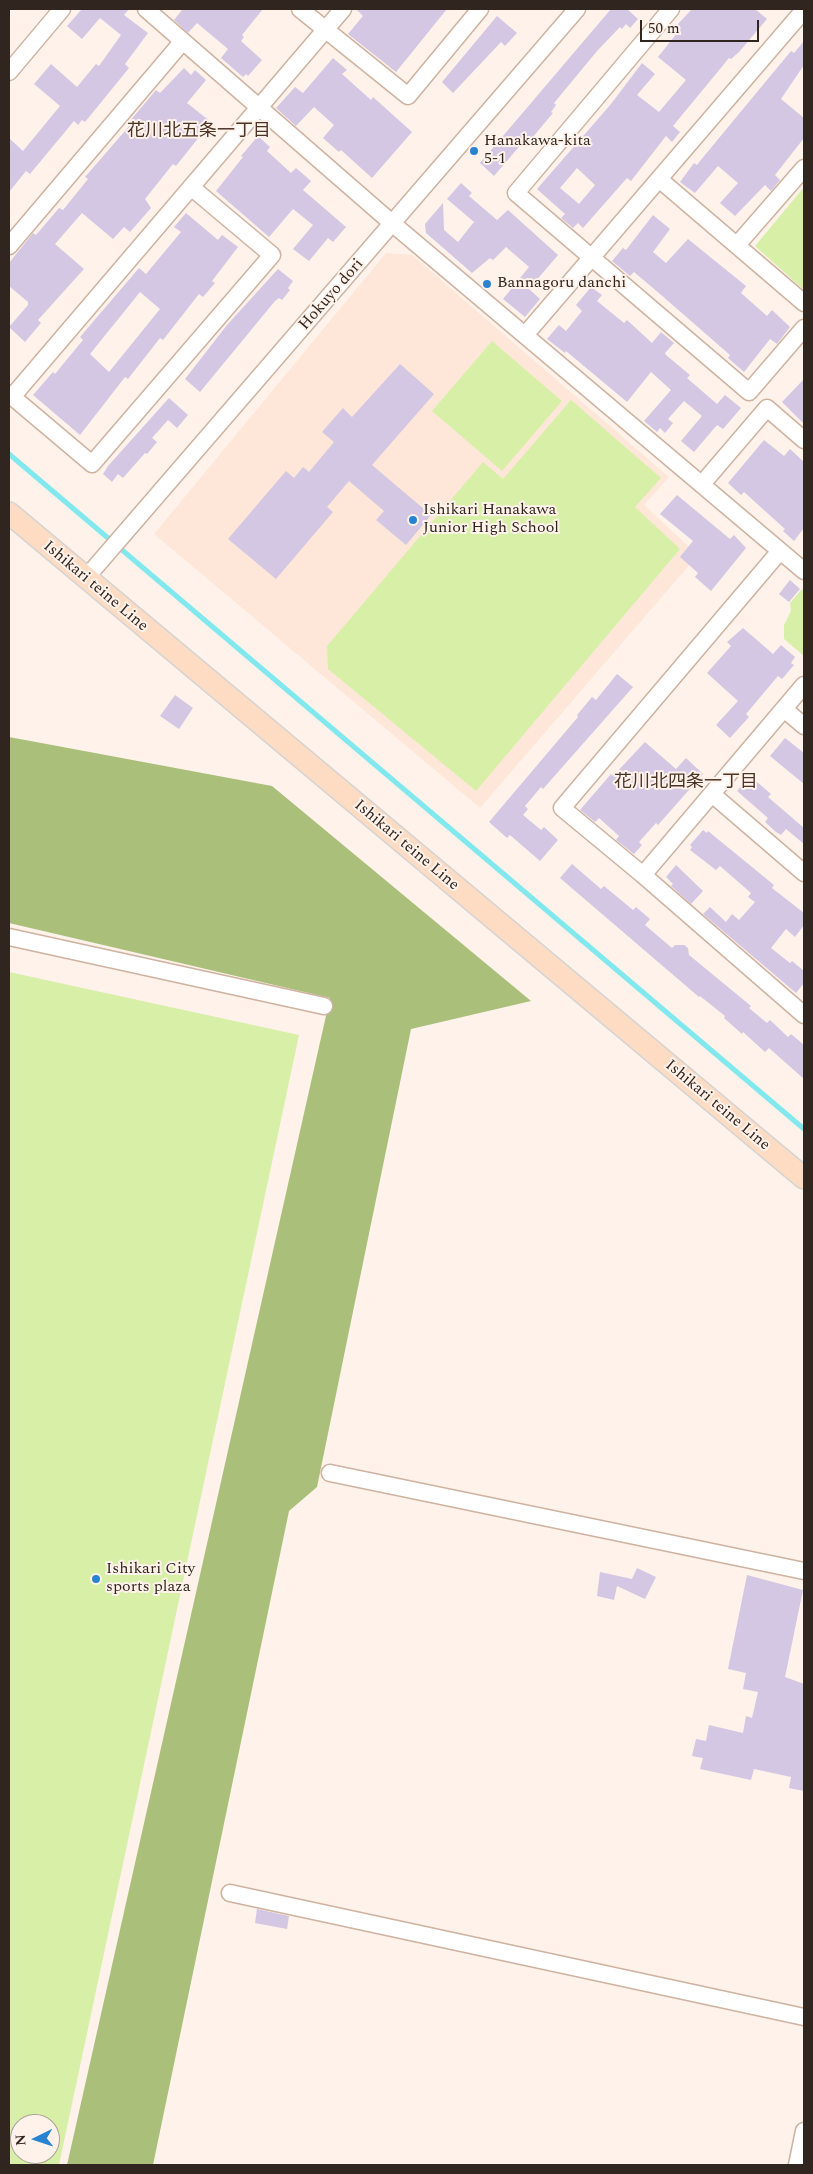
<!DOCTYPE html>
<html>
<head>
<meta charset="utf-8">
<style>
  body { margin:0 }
  #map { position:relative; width:813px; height:2174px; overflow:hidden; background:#fef2ea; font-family:Spectral,serif }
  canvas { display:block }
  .frame { position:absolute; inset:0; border:10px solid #31261f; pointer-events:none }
  .north { position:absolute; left:10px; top:2114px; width:50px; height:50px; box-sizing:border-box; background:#fef2ea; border:1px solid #aca099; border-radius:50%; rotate:266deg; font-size:14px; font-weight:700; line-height:20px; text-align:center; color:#31261f }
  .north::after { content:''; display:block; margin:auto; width:18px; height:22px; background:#2884d1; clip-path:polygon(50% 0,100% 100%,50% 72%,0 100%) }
  .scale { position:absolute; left:640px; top:20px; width:119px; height:22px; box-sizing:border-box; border:2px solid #31261f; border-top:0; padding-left:6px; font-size:15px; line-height:18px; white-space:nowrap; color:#31261f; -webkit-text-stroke:4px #fef2ea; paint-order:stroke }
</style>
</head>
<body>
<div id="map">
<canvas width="813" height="2174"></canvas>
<div class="frame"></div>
<div class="north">N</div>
<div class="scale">50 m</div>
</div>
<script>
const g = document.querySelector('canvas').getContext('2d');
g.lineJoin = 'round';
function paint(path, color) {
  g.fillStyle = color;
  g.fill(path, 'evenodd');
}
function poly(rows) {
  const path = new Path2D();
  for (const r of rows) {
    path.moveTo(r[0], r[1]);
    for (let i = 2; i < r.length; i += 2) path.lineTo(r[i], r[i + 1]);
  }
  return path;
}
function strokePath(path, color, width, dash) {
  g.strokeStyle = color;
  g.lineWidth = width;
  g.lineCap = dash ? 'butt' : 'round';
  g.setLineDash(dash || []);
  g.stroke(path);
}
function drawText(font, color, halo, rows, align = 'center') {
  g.font = font + ' Spectral,"Noto Sans JP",serif';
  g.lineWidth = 4;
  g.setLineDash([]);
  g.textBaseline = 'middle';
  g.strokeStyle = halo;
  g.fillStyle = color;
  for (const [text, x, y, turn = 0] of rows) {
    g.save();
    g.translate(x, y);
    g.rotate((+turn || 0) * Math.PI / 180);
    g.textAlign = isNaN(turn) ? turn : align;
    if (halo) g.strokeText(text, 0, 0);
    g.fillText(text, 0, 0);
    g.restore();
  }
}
paint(poly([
  [386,253,412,255,669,477,644,505,698,555,480,808,154,534]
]), '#fee7d9');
paint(poly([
  [804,187,804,290,755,246],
  [492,341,562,401,502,471,432,411],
  [571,400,661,478,635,507,680,549,476,791,328,669,327,646,483,462,503,479],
  [802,589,804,591,804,656,784,639,784,625,791,611,790,603],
  [9,972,299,1035,59,2165,9,2165],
  [20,2124,50,2124,50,2154,20,2154]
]), '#d8efa8');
paint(poly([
  [9,737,272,786,531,1001,411,1029,317,1487,289,1511,153,2165,67,2165,330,998,9,923]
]), '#a9bf7a');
strokePath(poly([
  [9,454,804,1129]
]), '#81e8ee', 5);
paint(poly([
  [82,9,129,9,124,15,148,33,125,64,129,68,85,122,82,120,78,125,74,121,30,174,26,171,9,192,9,138,23,151,60,106,34,84,51,64,77,87,96,64,99,66,121,35,100,18,82,39,67,26],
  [180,9,263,9,242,35,244,37,241,41,262,60,248,76,246,74,243,77,221,58,228,49,197,23,188,33,174,20,182,10],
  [356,9,447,9,396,72,348,34,363,16],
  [611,9,627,9,638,19,630,28,626,24,622,29,620,27,597,51,554,103,556,105,551,112,553,113,527,144,524,141,494,176,480,163],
  [692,9,755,9,767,19,739,52,731,59,729,58,673,126,680,132,672,142,666,136,631,181,627,178,583,228,578,223,573,228,561,218,565,214,537,189,611,104,642,63,655,74,637,95,659,112,686,80,658,57,681,28,677,25],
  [577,168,595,185,579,204,560,188],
  [497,16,517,33,505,46,501,42,453,93,442,82],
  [804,41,804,65,781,99,804,118,804,138,775,175,780,180,771,191,765,185,735,216,720,203,738,183,718,166,695,193,680,182,694,163,697,165,700,161,791,51,794,53],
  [333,58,347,70,342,74,371,100,373,97,412,132,372,178,341,150,339,152,323,138,334,125,314,107,296,126,276,108,295,87,303,93],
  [184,68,191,75,195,70,206,80,187,103,211,122,176,166,173,164,145,199,151,208,130,232,124,227,113,239,82,213,55,244,84,269,38,320,41,323,25,342,9,327,28,305,28,302,9,286,9,263,33,233,36,235,59,208,63,210,88,179,85,177,131,124,129,122,156,90,160,93],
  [258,136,270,147,267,151,291,173,296,168,311,181,303,190,346,227,333,242,328,238,309,261,293,249,313,225,293,209,269,237,216,191,243,157,241,156],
  [461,183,472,193,469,196,497,220,508,210,558,255,529,289,540,299,525,317,503,299,529,267,506,247,493,260,490,258,472,273,426,233,425,224,443,203,444,230,458,242,474,222,447,199],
  [186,213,218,240,222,235,238,247,212,281,215,283,203,297,199,294,163,340,160,338,128,379,125,377,80,435,33,395,53,372,55,374,83,340,80,337,139,268,146,274,181,232,174,227],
  [140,292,160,309,109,372,90,354],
  [653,215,670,229,653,252,666,263,688,239,746,286,741,293,767,316,772,310,790,327,777,344,770,339,744,372,728,358,730,355,660,294,634,272,630,276,612,261,623,248,626,250],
  [278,269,293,281,288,288,290,290,282,300,279,298,275,301,200,392,185,379,227,325],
  [591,287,602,295,597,301,624,323,627,320,652,343,661,332,674,343,665,353,666,355,690,375,687,378,717,404,725,395,741,408,723,429,717,425,694,452,681,441,702,416,684,401,668,419,673,423,665,433,660,428,657,432,644,421,671,390,651,372,627,402,566,351,565,353,547,339,559,325,566,331,582,311,576,305],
  [400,364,434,394,372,465,431,515,406,545,376,520,384,511,349,481,327,507,333,512,276,579,228,539,286,471,294,478,303,467,309,472,334,442,322,432,343,408,352,417],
  [804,379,804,424,782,402],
  [169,398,188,415,177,428,168,420,152,438,157,442,147,454,145,453,123,478,118,474,112,482,103,474,108,466],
  [764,440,784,456,790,449,804,462,804,528,794,541,783,531,785,529,744,492,741,495,728,483],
  [677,495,730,539,734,535,746,548,711,591,695,577,698,573,680,557,693,541,660,514],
  [790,580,800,589,789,602,779,594],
  [743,628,773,654,781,645,795,657,791,663,794,665,782,679,778,676,746,714,749,717,730,738,716,725,738,701,707,673,731,646,727,642],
  [617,674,633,687,543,789,541,787,525,806,528,809,523,815,541,830,544,827,558,840,540,861,510,835,507,838,489,822,578,717,577,715,592,697,596,700],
  [175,695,193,708,179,729,160,716],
  [785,738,804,753,804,784,770,756],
  [645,742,676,769,686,758,703,774,658,825,656,823,639,842,642,845,634,854,616,840,619,836,599,818,595,822,580,810,611,774,613,776],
  [750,776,771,794,768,797,804,828,804,844,786,829,781,835,776,832,765,822,768,818,737,791],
  [703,830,707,833,708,831,774,885,772,888,804,913,804,925,795,937,786,929,771,948,790,963,792,961,804,971,804,983,796,993,703,914,710,907,726,922,732,914,739,920,755,902,748,897,751,893,720,866,716,870,690,850,692,847,690,845],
  [572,864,601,889,604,886,633,910,636,907,650,919,645,925,672,948,675,945,684,945,688,948,689,955,751,1006,749,1008,767,1023,770,1020,788,1037,791,1034,804,1045,804,1079,769,1048,765,1052,743,1032,742,1034,724,1018,725,1016,700,996,699,997,560,878],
  [676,865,703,891,691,904,671,886,673,884,666,877],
  [637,1568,656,1577,645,1599,617,1586,614,1600,597,1596,600,1572,632,1579],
  [747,1575,803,1590,785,1677,804,1684,804,1791,789,1788,791,1777,754,1769,751,1780,700,1769,703,1758,692,1756,696,1739,706,1741,709,1725,743,1733,746,1716,752,1718,758,1692,743,1689,746,1673,728,1669],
  [257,1909,289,1916,287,1929,255,1923]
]), '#d3c7e4');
const minor = poly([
  [146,9,393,224,804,571],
  [300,9,408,96,480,9],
  [671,9,516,193,749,392,804,328],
  [9,72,62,9],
  [659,179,804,303],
  [737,245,804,168],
  [9,246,183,41],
  [525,335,804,10],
  [9,394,92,464,272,255,191,187],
  [12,397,343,9],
  [702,484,767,408,804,440],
  [780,551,562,808,643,875,804,1015],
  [85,579,577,9],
  [784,709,804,726],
  [712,794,804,873],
  [643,875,804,685],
  [9,937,324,1006],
  [330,1473,804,1571],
  [230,1893,804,2017],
  [797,2165,804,2131]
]);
const major = poly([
  [9,513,804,1178]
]);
strokePath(minor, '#cfb2a0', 19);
strokePath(major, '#d6d4d2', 24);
strokePath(minor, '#fff', 16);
strokePath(major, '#fddcc3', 21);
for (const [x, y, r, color] of [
  [474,151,5,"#2884d1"],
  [487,284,5,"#2884d1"],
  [413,520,5,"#2884d1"],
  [96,1579,5,"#2884d1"]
]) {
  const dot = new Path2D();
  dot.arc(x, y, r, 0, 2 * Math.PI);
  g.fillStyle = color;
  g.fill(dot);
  strokePath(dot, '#fef2ea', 2);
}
drawText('16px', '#31261f', '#fef2ea', [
  ["Hanakawa-kita",484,142],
  ["5-1",484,160],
  ["Bannagoru danchi",497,284],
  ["Ishikari Hanakawa",423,511],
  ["Junior High School",423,529],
  ["Ishikari City",106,1570],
  ["sports plaza",106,1588]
], 'left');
drawText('16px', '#31261f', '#fef2ea', [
  ["Hokuyo dori",332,295,-49],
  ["Ishikari teine Line",95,587,40],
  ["Ishikari teine Line",406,846,40],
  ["Ishikari teine Line",717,1106,40]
]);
drawText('18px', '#4b3325', '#fef2ea', [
  ["花川北五条一丁目",199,132],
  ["花川北四条一丁目",686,783]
]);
</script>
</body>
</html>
